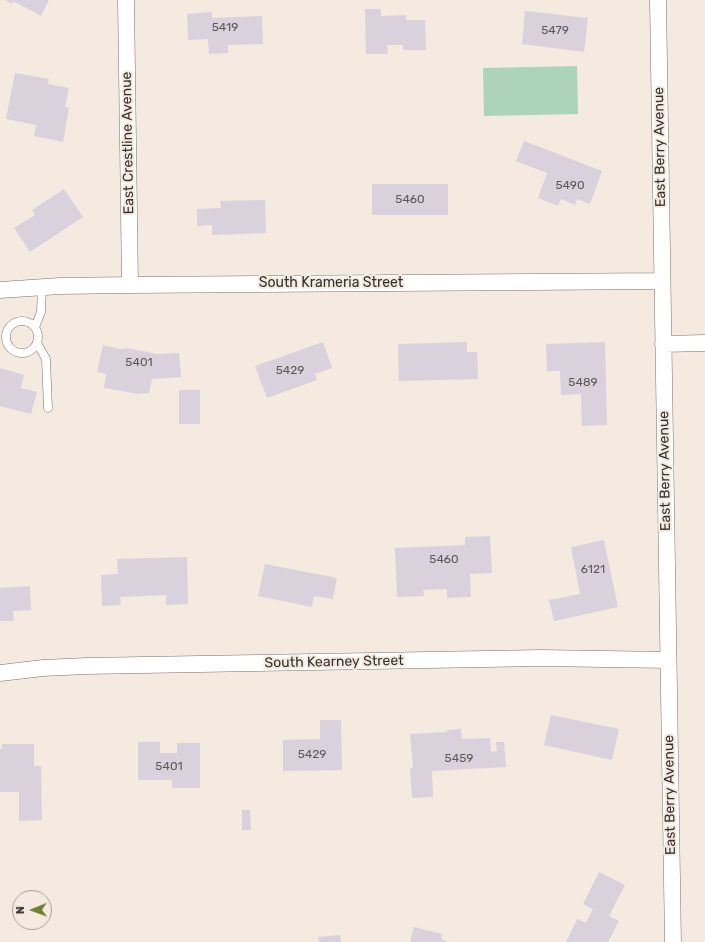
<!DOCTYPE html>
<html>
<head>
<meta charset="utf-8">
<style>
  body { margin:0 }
  #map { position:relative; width:705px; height:942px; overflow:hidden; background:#f4eae0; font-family:Rubik,sans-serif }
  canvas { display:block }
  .north { position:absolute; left:12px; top:890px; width:40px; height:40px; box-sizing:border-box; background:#f4eae0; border:1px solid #a7a098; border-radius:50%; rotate:269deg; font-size:11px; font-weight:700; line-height:16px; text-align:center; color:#34302d }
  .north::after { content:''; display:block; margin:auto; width:14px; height:18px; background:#6e8132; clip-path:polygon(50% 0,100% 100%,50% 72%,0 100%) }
</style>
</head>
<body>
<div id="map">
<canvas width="705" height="942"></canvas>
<div class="north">N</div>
</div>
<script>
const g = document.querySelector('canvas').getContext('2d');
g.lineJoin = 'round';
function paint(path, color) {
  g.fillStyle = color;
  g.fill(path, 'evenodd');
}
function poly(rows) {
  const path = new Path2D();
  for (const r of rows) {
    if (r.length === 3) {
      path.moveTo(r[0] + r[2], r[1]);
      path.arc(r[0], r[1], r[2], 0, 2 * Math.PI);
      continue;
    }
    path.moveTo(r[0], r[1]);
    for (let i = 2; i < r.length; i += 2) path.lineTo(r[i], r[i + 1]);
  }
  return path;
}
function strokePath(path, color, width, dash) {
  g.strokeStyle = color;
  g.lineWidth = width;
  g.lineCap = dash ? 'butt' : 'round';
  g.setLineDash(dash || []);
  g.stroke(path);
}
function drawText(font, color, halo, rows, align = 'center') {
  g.font = font + ' Rubik,sans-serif';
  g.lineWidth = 4;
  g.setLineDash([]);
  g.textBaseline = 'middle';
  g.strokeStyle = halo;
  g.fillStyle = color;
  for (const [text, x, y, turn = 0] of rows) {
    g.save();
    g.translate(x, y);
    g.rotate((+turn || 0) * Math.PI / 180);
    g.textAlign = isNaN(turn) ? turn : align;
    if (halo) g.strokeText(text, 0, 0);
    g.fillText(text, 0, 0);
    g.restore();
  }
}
paint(poly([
  [577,66,578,114,484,116,483,68]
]), '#acd4b8');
paint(poly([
  [5,0,49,0,41,16,13,1,12,4],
  [365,9,381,9,381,16,406,15,406,20,425,20,426,50,403,50,403,45,387,45,388,54,366,54],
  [525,11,588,18,584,52,522,44],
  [212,12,212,18,262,16,263,44,228,45,228,53,209,54,208,39,188,40,187,14],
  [15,73,49,79,48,84,69,88,65,107,69,108,63,142,34,136,36,125,6,119],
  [524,141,602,171,590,204,577,199,575,205,561,199,558,206,538,198,547,173,516,161],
  [372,184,448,184,448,215,372,215],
  [64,189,83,217,30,252,14,228,35,215,32,210],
  [265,200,266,233,212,235,212,225,197,226,197,209,221,208,220,201],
  [323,342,332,368,315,374,317,380,267,398,255,366],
  [467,342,467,352,477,352,478,379,399,381,398,344],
  [605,342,607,425,582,426,581,394,561,395,560,371,547,371,546,344],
  [103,345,120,349,127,348,157,354,179,353,181,377,152,379,149,393,138,394,104,388,106,374,97,372],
  [0,368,24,375,21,388,37,392,31,414,0,406],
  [179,390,200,390,200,424,179,424],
  [490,536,492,573,470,574,471,597,447,598,447,589,423,590,424,596,397,597,395,548,465,545,465,537],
  [604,540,618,607,554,621,549,600,580,594,571,547],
  [187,557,188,604,166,605,166,595,120,597,121,605,102,606,101,575,118,574,117,559],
  [265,564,337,578,333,599,314,596,312,607,258,596],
  [30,586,31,610,13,611,14,621,0,621,0,588],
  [551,715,619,729,612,760,544,745],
  [320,720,341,720,342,770,283,771,283,740,320,739],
  [461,729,462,739,490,738,491,752,497,751,496,742,504,742,506,767,432,771,433,797,412,798,410,768,413,768,410,734,447,732,447,730],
  [138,742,160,742,160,753,177,753,177,743,200,743,200,788,172,788,172,780,138,780],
  [2,744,34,744,34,766,41,766,42,820,19,821,19,792,0,792,0,749,2,749],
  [242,810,250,810,251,830,242,830],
  [599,872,625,885,609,916,619,921,608,942,566,942,577,919,586,923,593,909,583,904],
  [414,927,442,934,441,939,449,942,410,942],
  [340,935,341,942,319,942,318,937]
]), '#dad1dc');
const lane = poly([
  [22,337,16],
  [35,327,41,312,42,287],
  [37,343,46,359,48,408]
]);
const street = poly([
  [126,0,130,285],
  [658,0,673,942],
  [0,290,60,286,130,285,662,281],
  [663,344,705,343],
  [0,673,43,668,86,666,541,658,668,660]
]);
strokePath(lane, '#7a7169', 9);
strokePath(street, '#7a7169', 17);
strokePath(lane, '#fff', 8);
strokePath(street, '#fff', 16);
drawText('12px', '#5e5859', null, [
  ["5419",225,28],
  ["5479",555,31],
  ["5490",570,186],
  ["5460",410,200],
  ["5401",139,363],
  ["5429",290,371],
  ["5489",583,383],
  ["5460",444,560],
  ["6121",593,570],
  ["5429",312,755],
  ["5459",459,759],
  ["5401",169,767]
]);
drawText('14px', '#34302d', '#f4eae0', [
  ["East Crestline Avenue",128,143,-91],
  ["East Berry Avenue",660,147,-91],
  ["South Krameria Street",331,283],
  ["East Berry Avenue",665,471,-91],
  ["South Kearney Street",334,662,-1],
  ["East Berry Avenue",670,795,-91]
]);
</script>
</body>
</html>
